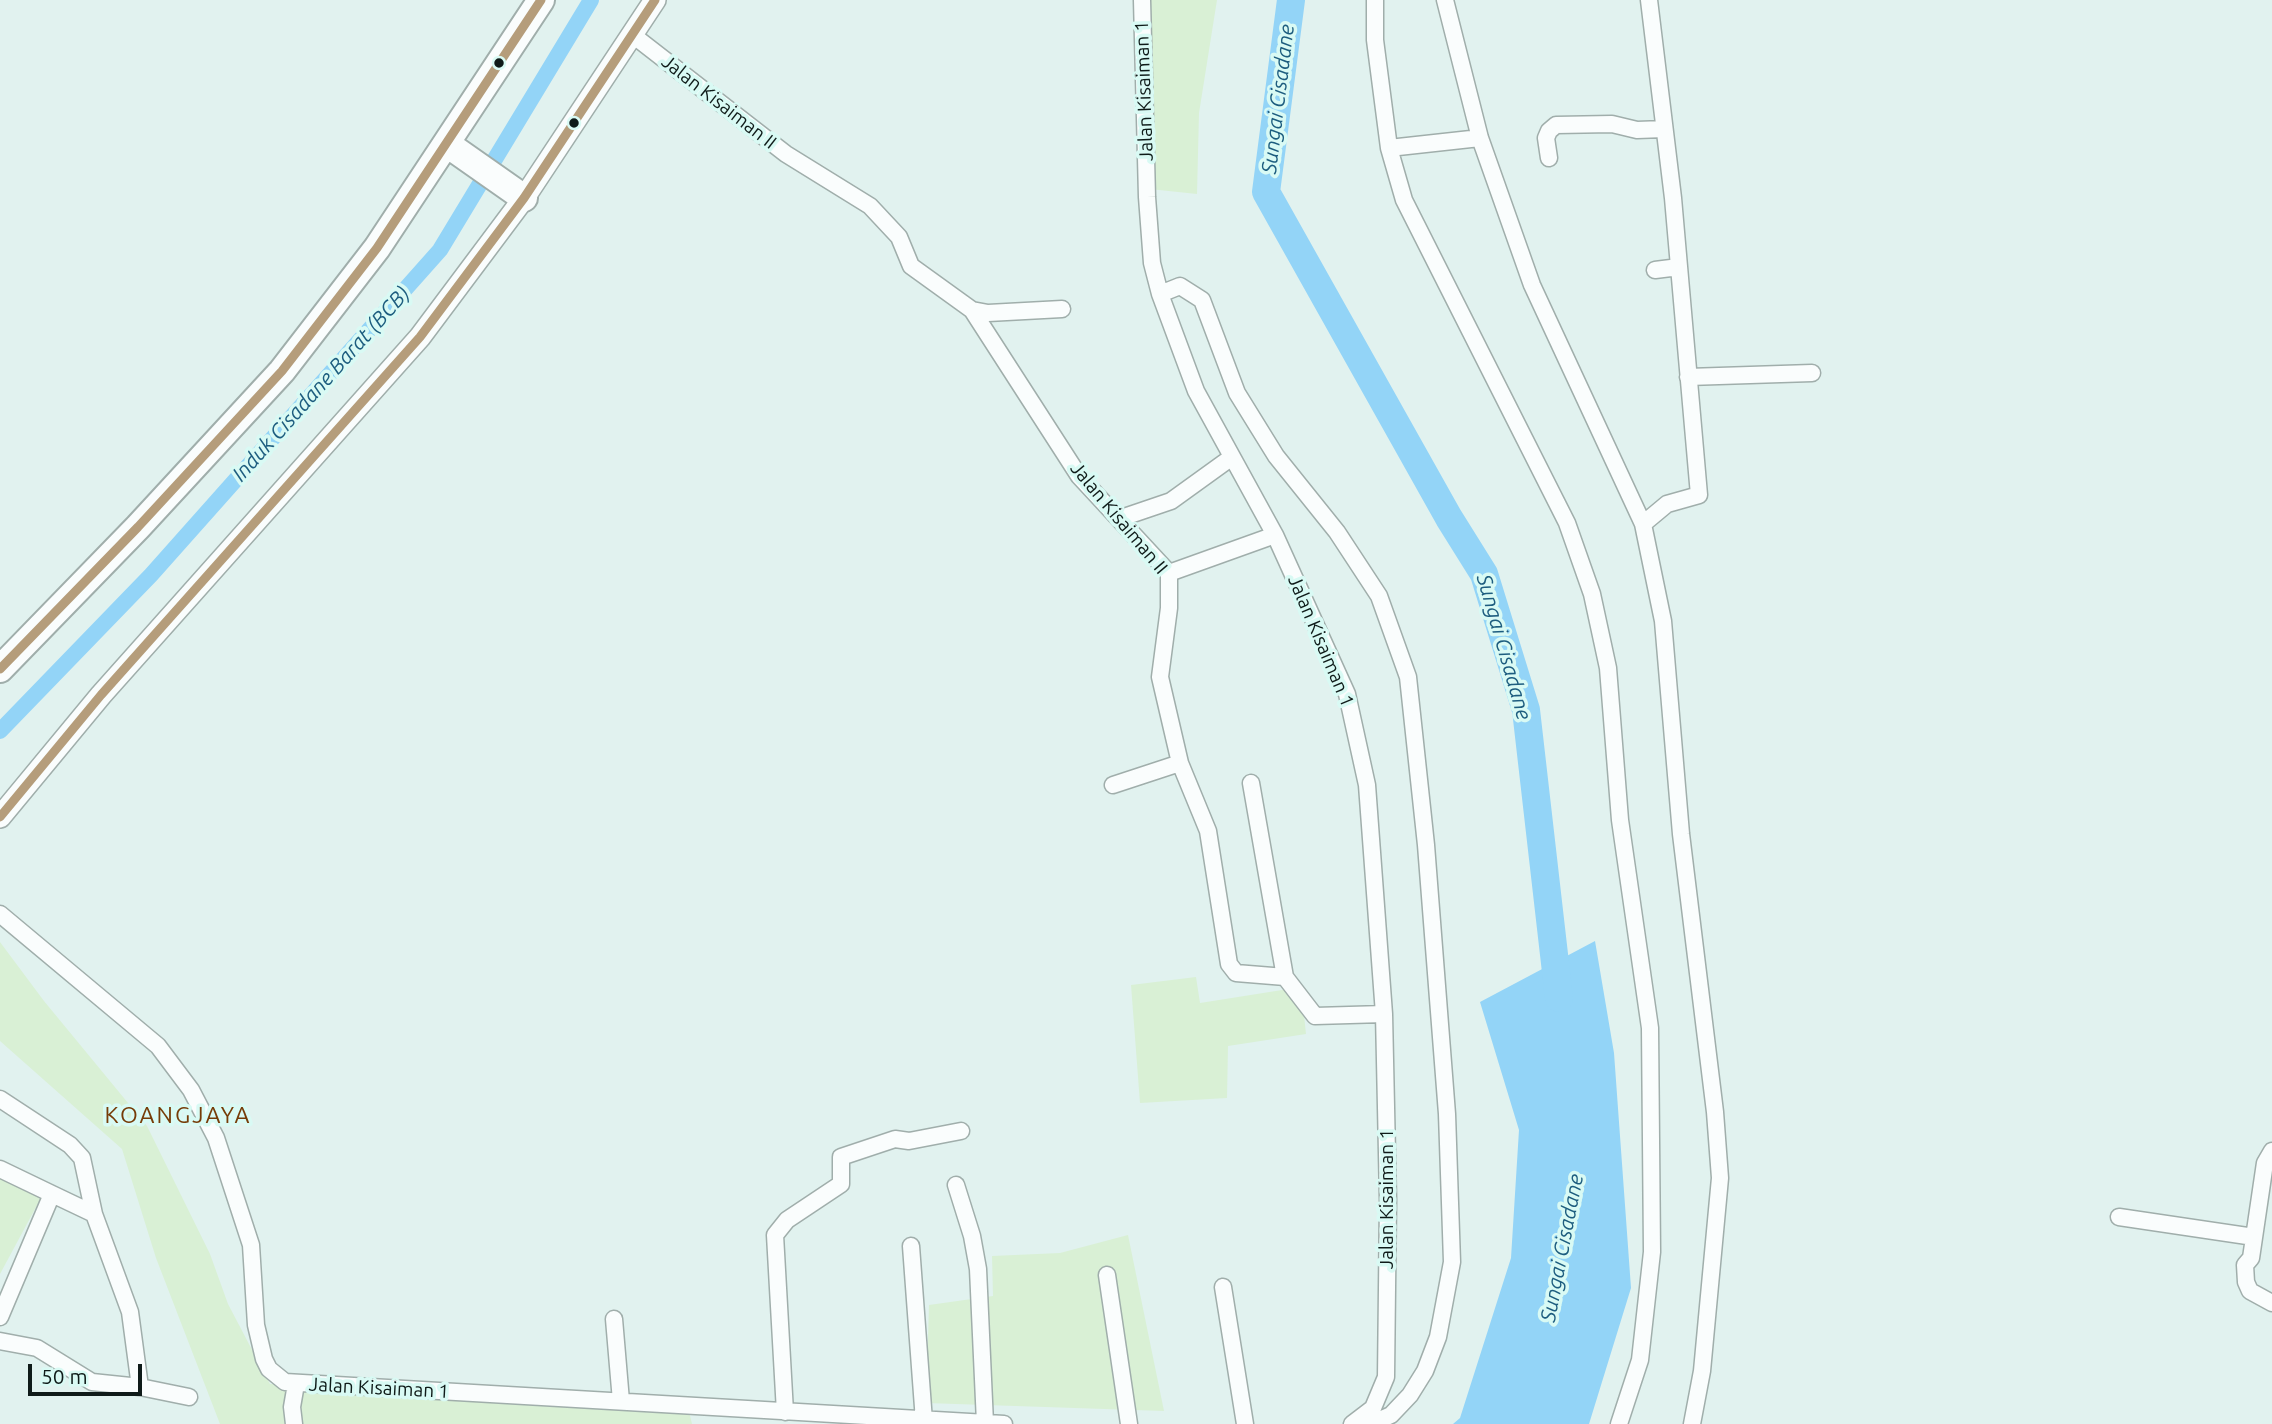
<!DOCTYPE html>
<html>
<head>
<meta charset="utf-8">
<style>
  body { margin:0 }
  #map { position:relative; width:2272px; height:1424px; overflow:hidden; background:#e1f2ef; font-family:Ubuntu,sans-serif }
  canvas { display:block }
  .scale { position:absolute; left:28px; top:1364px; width:114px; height:32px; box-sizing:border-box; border:4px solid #0f1b19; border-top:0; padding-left:9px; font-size:21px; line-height:24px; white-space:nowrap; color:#0f1b19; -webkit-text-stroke:5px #d9faf4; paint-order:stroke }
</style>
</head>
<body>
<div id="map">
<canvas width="2272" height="1424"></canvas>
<div class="scale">50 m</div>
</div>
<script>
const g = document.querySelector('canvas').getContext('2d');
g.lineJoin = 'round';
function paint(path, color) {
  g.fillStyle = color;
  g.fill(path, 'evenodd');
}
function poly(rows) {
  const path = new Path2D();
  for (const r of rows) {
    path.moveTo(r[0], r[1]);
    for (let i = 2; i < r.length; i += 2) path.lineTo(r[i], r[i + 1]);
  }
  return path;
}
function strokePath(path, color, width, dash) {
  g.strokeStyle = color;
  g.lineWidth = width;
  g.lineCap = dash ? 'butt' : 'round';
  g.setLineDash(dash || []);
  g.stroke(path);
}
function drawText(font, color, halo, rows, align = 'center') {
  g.font = font + ' Ubuntu,sans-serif';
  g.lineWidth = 7;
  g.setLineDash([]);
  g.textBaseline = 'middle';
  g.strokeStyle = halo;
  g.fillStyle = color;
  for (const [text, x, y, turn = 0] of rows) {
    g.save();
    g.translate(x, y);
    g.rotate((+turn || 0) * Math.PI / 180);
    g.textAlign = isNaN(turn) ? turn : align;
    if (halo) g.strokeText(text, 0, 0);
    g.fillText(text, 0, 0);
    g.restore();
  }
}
paint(poly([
  [1137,0,1217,0,1199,113,1197,194,1140,188],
  [0,942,44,1001,147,1126,210,1254,228,1304,270,1384,687,1403,692,1424,220,1424,156,1258,122,1149,0,1041],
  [1196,977,1200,1003,1301,987,1306,1034,1228,1046,1227,1098,1140,1103,1131,985],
  [0,1176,42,1196,0,1274],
  [1128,1235,1164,1411,926,1403,929,1305,993,1296,992,1256,1060,1253]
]), '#d9f0d5');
paint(poly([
  [1595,941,1614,1053,1631,1288,1589,1424,1453,1424,1460,1418,1511,1258,1519,1130,1480,1002]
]), '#93d4f7');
strokePath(poly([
  [0,731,151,575,440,250,591,0]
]), '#93d4f7', 16);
strokePath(poly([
  [1291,0,1266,192,1449,518,1484,574,1526,710,1559,998]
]), '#93d4f7', 28);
const minor = poly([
  [1142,0,1147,197,1152,263,1160,294,1196,391,1275,535,1347,694,1367,785,1384,1014,1388,1200,1386,1377,1373,1408,1352,1424],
  [1375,0,1375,40,1389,148,1404,200,1567,523,1592,594,1608,668,1620,820,1650,1028,1652,1252,1640,1360,1619,1424],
  [1445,0,1480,138,1532,285,1643,524,1663,621,1681,834,1715,1112,1720,1178,1702,1371,1692,1424],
  [634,36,786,154,870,206,899,237,911,266,972,310,1079,476,1169,573,1169,608,1160,677,1180,763,1208,831,1229,964,1236,973,1285,977,1315,1016,1384,1014],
  [1389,148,1480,138],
  [1549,158,1546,138,1549,131,1556,125,1612,124,1637,130,1664,129],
  [1655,270,1679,267],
  [1160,294,1180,286,1202,300,1237,393,1276,456,1337,532,1379,596,1408,677,1426,845,1447,1114,1452,1262,1438,1337,1425,1371,1410,1395,1391,1415,1375,1422,1365,1424,1359,1421],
  [972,310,988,313,1062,309],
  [1688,377,1812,373],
  [1121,518,1171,501,1232,457],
  [1643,524,1667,504,1699,495,1673,198,1649,0],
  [1169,573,1275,535],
  [1251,783,1285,977],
  [1113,785,1180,763],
  [0,914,158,1046,191,1090,216,1138,251,1245,256,1325,264,1359,269,1369,285,1382,1004,1424],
  [0,1099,70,1145,82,1158,94,1214,130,1312,140,1387,189,1397],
  [2272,1151,2265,1163,2251,1258,2245,1265,2246,1282,2250,1291,2272,1303],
  [0,1169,52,1194,0,1317],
  [956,1185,972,1236,978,1269,985,1423],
  [52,1194,94,1214],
  [2119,1217,2254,1237],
  [911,1246,924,1421],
  [1107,1275,1129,1424],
  [1223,1287,1245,1424],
  [614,1319,621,1401],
  [0,1341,37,1348,92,1382,140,1387],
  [785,1412,775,1235,787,1220,841,1184,841,1157,895,1139,909,1141,961,1131],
  [294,1424,292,1407,296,1384]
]);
const tertiary = poly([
  [0,817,101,695,420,337,524,198,655,0]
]);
const primary = poly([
  [447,144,524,198],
  [0,669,138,527,282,371,377,248,541,0]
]);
strokePath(minor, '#a0aeab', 19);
strokePath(tertiary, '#a0aeab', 24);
strokePath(primary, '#a0aeab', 30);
strokePath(minor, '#fafdfd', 16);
strokePath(tertiary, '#fafdfd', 21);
strokePath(primary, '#fafdfd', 26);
strokePath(poly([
  [0,669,138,527,282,371,377,248,541,0],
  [0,817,101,695,420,337,524,198,655,0]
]), '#b59d7b', 9);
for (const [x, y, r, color] of [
  [499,63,6,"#0f1b19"],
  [574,123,6,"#0f1b19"]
]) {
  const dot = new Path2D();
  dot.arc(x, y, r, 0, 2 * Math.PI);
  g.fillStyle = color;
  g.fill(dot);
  strokePath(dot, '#d9faf4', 2.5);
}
drawText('19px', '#0f1b19', '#d9faf4', [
  ["Jalan Kisaiman 1",1144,91,-92],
  ["Jalan Kisaiman II",719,102,38],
  ["Jalan Kisaiman II",1119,518,50],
  ["Jalan Kisaiman 1",1321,641,67],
  ["Jalan Kisaiman 1",1387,1199,-90],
  ["Jalan Kisaiman 1",379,1388,3]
]);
drawText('italic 21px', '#1d5d7f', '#d9faf4', [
  ["Sungai Cisadane",1278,99,-83],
  ["Induk Cisadane Barat (BCB)",321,384,-48],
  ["Sungai Cisadane",1504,647,74],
  ["Sungai Cisadane",1562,1248,-79]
]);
g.letterSpacing = '2px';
drawText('23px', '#763c08', '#d9faf4', [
  ["KOANGJAYA",178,1115]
]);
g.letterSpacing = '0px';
</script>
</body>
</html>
